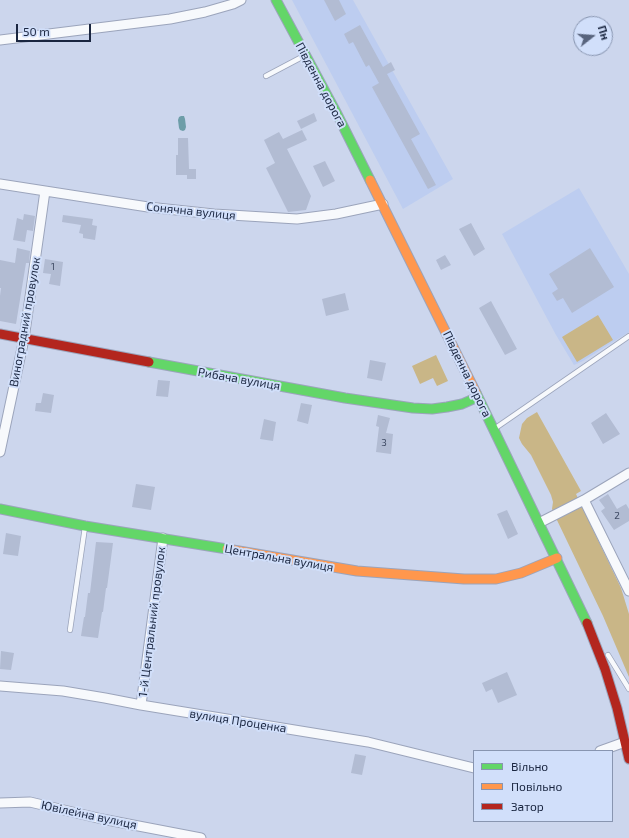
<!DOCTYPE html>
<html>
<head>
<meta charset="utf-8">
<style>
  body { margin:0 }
  #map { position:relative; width:629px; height:838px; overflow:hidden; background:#ccd6ed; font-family:"Exo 2",sans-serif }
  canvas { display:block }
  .legend { position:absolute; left:473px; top:750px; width:140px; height:72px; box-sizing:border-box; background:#d1dffa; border:1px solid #8895b0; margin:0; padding:5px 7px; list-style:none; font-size:12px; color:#1a2640 }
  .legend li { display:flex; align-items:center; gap:8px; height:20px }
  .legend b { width:20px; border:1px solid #8895b0 }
  .north { position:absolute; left:573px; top:16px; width:40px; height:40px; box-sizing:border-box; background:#d1dffa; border:1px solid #8895b0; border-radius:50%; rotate:73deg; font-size:11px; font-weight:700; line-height:16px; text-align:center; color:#1a2640 }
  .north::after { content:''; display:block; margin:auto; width:14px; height:18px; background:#58647d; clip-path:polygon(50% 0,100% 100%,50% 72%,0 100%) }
  .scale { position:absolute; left:16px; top:24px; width:75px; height:18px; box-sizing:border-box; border:2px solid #1a2640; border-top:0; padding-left:5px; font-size:12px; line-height:14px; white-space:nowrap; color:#1a2640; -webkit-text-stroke:3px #d1dffa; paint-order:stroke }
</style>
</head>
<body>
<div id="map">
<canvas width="629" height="838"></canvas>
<ul class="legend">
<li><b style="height:5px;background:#63d668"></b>Вільно</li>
<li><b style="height:5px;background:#ff974d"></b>Повільно</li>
<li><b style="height:5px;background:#b3261e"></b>Затор</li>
</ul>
<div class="north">Пн</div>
<div class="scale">50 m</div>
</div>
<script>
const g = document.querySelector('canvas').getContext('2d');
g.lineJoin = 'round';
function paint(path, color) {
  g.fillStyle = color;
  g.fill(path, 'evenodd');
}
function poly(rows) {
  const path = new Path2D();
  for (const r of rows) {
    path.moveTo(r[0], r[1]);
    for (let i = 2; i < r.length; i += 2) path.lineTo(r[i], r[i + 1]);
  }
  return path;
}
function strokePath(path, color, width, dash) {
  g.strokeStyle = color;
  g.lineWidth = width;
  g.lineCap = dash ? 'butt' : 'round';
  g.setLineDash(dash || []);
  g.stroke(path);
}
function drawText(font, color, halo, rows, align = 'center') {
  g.font = font + ' "Exo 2",sans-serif';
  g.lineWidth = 4;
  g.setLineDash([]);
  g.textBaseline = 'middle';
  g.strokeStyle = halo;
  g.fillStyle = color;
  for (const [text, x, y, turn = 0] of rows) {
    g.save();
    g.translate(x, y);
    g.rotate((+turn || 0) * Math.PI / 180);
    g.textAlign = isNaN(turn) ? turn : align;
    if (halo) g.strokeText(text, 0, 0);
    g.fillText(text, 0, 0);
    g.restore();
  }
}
paint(poly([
  [292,0,353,0,453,179,403,209],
  [579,188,629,274,629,332,583,361,574,365,556,335,502,234]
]), '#bdcdf0');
paint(poly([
  [598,315,613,340,577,362,562,337],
  [436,355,448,381,437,386,433,378,420,384,412,366],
  [537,412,581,491,576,494,621,588,629,614,629,677,603,616,555,516,552,509,553,502,551,495,531,455,522,444,519,438,522,424,527,418]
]), '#c9b687');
paint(poly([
  [181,116,184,116,185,119,186,127,185,130,183,131,180,130,179,128,178,120,179,117]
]), '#6d9da8');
paint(poly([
  [324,0,339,0,346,14,335,21],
  [360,25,383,67,391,62,395,70,387,74,420,134,411,139,436,185,428,189,372,87,379,83,369,65,366,67,353,42,349,44,344,34],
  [314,113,317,121,301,129,297,121],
  [302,130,307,140,287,149,311,196,306,210,288,212,266,168,275,163,264,140,279,132,283,139],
  [178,138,188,138,189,169,196,169,196,179,187,179,187,175,176,175,176,155,178,155],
  [325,161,335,181,323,187,313,166],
  [24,214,35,216,33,231,27,230,25,242,13,240,17,218,23,220],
  [63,215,93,219,92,225,97,226,95,240,83,238,83,234,79,233,81,225,62,222],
  [471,223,485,249,474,256,459,229],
  [17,248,30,251,29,263,26,263,16,324,0,321,0,296,1,288,0,288,0,260,15,263],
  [590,248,614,287,572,313,563,298,557,301,552,293,558,289,549,274],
  [445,255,451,265,441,270,436,260],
  [45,259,63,262,60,286,49,284,51,274,43,273],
  [345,293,349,310,326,316,322,299],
  [491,301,517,349,505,355,479,308],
  [370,360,386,363,382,381,367,378],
  [158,380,170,381,168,397,156,396],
  [43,393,54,395,51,413,35,411,36,403,41,403],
  [301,403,312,405,308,424,297,421],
  [606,413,620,434,603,444,591,423],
  [378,415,390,418,386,433,393,434,391,454,376,452,379,427,376,426],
  [264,419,276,422,273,441,260,439],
  [136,484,155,487,151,510,132,507],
  [608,494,617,509,626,504,629,509,629,521,614,530,601,511,605,508,599,500],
  [507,510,518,534,508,539,497,514],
  [6,533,21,536,18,556,3,554],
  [96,542,113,543,107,588,106,588,103,612,102,612,98,638,81,636,84,617,85,617,88,593,90,593],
  [1,651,14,653,11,670,0,669],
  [507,672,517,695,498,703,492,689,486,692,482,683],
  [355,754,366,756,362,775,351,773]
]), '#b2bcd3');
const lane = poly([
  [266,76,302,57],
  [497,427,629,336],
  [70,630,85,527],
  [608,655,629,689]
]);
const street = poly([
  [0,40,170,19,205,12,233,4,241,0],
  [0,184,148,207,214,214,297,219,336,214,383,204],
  [0,452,24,339,45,191],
  [584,500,629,591],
  [539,523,584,500,629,473],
  [0,686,63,691,105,698,141,705,368,742,474,768],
  [141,705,163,538],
  [600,751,625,742],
  [0,803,30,802,102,819,201,838]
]);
const fast = poly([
  [276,0,336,112,370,180],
  [149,362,345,398,413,408,432,409,447,407,462,404,478,397],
  [476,393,587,623],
  [0,509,85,526,227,549]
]);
const slow = poly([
  [370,180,476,393],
  [227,549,357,571,464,579,496,579,521,573,557,558]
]);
const jam = poly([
  [0,334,149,362],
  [587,623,605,669,617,708,629,759]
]);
strokePath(lane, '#9ba4bb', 6);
strokePath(street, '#9ba4bb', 11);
strokePath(fast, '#9ba4bb', 11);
strokePath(slow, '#9ba4bb', 11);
strokePath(jam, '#9ba4bb', 11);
strokePath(lane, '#f7f9fc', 4.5);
strokePath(street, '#f7f9fc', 9);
strokePath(fast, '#63d668', 9);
strokePath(slow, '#ff974d', 9);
strokePath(jam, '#b3261e', 9);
drawText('10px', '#404c65', null, [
  ["1",53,267],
  ["3",384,443],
  ["2",617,516]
]);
drawText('12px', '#1a2640', '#d1dffa', [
  ["Південна дорога",321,85,62],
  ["Сонячна вулиця",191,211,6],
  ["Виноградний провулок",25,322,-80],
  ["Південна дорога",467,374,64],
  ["Рибача вулиця",239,379,10],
  ["Центральна вулиця",279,558,10],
  ["1-й Центральний провулок",152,622,-83],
  ["вулиця Проценка",238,721,9],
  ["Ювілейна вулиця",89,815,12]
]);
</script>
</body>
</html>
